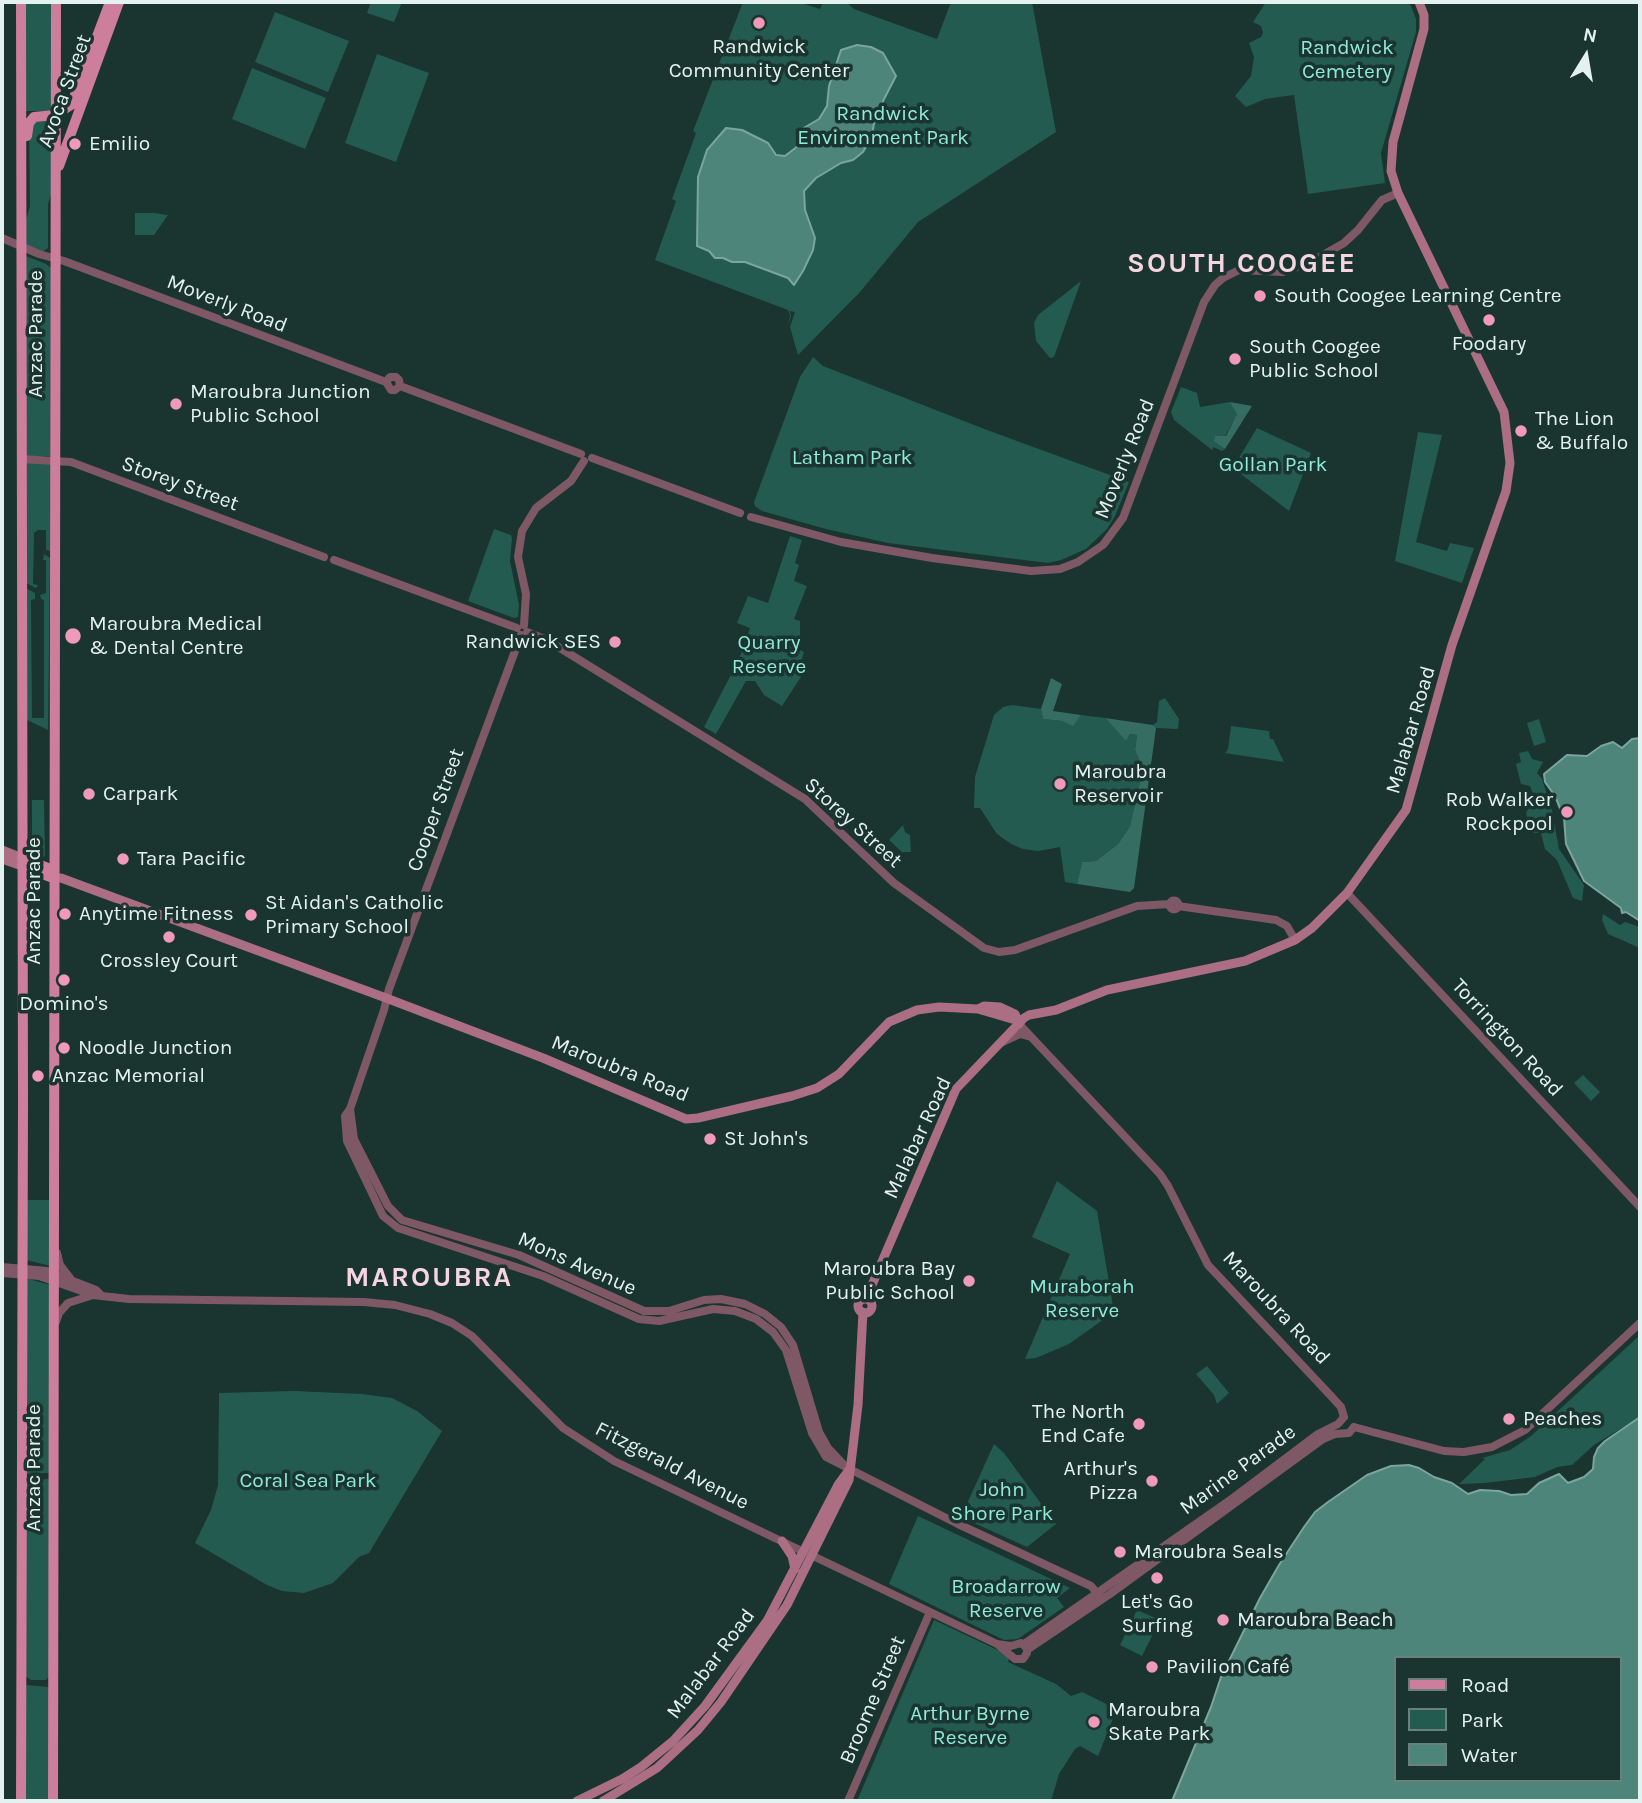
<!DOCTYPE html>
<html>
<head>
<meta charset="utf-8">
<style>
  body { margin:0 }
  #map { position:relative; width:1642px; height:1803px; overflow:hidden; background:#1a342f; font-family:Karla,sans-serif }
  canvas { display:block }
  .frame { position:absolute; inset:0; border:4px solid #e3f2ef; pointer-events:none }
  .legend { position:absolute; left:1394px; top:1656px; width:228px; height:126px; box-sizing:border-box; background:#1a342f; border:2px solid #6a807c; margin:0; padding:9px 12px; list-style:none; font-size:21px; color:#e3f2ef }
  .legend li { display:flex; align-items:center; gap:14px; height:35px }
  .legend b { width:35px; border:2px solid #6a807c }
  .north { position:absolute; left:1551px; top:21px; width:70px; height:70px; -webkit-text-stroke:5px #1a342f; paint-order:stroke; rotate:11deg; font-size:19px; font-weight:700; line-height:28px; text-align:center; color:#e3f2ef }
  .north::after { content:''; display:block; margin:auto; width:24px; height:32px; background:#e3f2ef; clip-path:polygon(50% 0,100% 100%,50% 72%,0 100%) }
</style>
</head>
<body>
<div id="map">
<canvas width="1642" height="1803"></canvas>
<div class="frame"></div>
<ul class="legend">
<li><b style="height:9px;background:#cd7e9a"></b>Road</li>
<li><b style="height:19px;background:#235b51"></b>Park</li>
<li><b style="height:19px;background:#4d857a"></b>Water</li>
</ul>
<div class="north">N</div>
</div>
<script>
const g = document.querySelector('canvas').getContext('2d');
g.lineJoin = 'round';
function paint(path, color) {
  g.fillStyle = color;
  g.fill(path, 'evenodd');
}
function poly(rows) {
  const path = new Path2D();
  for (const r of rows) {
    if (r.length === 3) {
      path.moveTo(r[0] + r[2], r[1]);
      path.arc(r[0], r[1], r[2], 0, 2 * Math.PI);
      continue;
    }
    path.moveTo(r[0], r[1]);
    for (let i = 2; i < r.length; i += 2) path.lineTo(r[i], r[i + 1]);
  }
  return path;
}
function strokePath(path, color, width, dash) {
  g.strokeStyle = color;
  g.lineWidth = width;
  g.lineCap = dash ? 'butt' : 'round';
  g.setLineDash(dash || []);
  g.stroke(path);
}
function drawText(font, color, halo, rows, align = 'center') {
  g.font = font + ' Karla,sans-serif';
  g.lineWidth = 7;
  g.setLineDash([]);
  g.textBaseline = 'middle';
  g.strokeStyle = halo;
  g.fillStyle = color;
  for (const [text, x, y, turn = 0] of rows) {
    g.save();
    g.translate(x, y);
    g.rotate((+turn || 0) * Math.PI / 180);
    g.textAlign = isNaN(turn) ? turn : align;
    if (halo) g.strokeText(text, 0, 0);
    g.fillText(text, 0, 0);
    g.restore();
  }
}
paint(poly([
  [25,2,53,2,51,111,25,111],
  [371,2,402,2,394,22,367,13],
  [743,2,798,2,820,9,823,2,846,2,854,9,937,39,951,2,1032,2,1056,132,918,222,860,292,798,355,790,327,795,312,790,311,791,316,788,325,790,315,788,310,655,260,676,201,672,199,696,133,693,131],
  [1266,2,1407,2,1411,6,1416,19,1416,32,1381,153,1385,183,1308,194,1294,95,1265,99,1246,107,1235,96,1251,76,1254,57,1249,43,1261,37,1263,33,1261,26,1253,22],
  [275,12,349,41,328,92,255,62],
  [377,54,429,73,396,162,345,143],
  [252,68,326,98,305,149,232,119],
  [50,118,52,121,51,194,48,204,48,248,42,252,28,247,25,243,25,223,30,206,29,132,34,121],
  [135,213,154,213,168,215,154,235,135,235],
  [26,256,46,264,51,268,50,456,25,456],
  [1081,281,1054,357,1050,358,1036,341,1034,323,1038,315],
  [813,357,823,366,987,430,1129,482,1115,516,1107,529,1086,549,1061,560,1048,563,888,543,826,529,762,511,755,506,754,502,800,377],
  [1181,387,1197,393,1200,407,1230,402,1238,413,1225,436,1215,441,1225,449,1222,451,1213,447,1212,450,1174,420,1171,412],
  [1257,428,1311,453,1289,511,1233,468],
  [1418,432,1442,435,1416,542,1447,551,1450,543,1474,548,1462,583,1395,561],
  [27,463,51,463,50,551,46,550,46,530,38,530,34,533,33,584,38,585,36,588,26,583],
  [494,529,511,535,512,538,510,561,519,605,518,617,514,618,468,601],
  [790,536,802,540,795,563,799,565,794,581,807,586,794,619,800,621,800,637,796,648,804,652,801,663,806,669,782,706,764,695,755,681,746,681,716,734,704,727,739,659,750,628,737,623,748,596,768,603],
  [44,554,50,558,48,730,27,720,26,588,35,593,35,599,31,600,32,718,44,718,44,600,41,599,40,595,46,593,46,560,43,560],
  [1165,698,1179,719,1178,729,1156,728,1153,725,1157,722,1159,701],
  [1012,705,1041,709,1043,719,1062,721,1073,725,1081,715,1105,718,1126,741,1130,734,1137,735,1135,750,1139,760,1140,782,1130,826,1118,844,1096,861,1082,862,1077,884,1065,882,1060,847,1038,851,1023,849,1011,844,997,834,980,808,974,808,975,777,994,715,1003,707],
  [1539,719,1546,742,1534,746,1527,723],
  [1231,726,1269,731,1270,739,1273,739,1284,762,1225,753,1228,749],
  [1528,751,1532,759,1543,762,1537,773,1542,779,1552,810,1559,849,1584,885,1582,901,1573,898,1557,860,1545,849,1541,833,1532,833,1526,813,1534,797,1530,786,1521,784,1516,764,1521,762,1519,753],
  [32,800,44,800,45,856,43,857,41,845,32,840],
  [903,825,905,832,910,835,911,852,902,852,889,840],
  [1603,914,1620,925,1625,922,1640,927,1640,948,1608,934,1602,920],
  [1583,1075,1600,1092,1591,1101,1574,1083],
  [1057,1181,1097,1211,1114,1312,1069,1344,1036,1358,1025,1359,1070,1254,1032,1237],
  [26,1200,51,1200,51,1266,26,1260],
  [29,1279,50,1285,51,1469,48,1473,27,1474,24,1470,27,1280],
  [1640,1335,1640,1417,1594,1445,1572,1465,1557,1467,1535,1477,1485,1483,1459,1484,1485,1459,1482,1458,1510,1450,1531,1436],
  [1207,1366,1229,1393,1217,1404,1214,1395,1196,1374],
  [294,1391,362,1394,392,1398,417,1411,442,1431,369,1553,359,1557,333,1583,304,1593,282,1591,267,1585,195,1543,211,1510,218,1485,219,1393],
  [994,1444,1004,1453,1056,1524,1027,1547,961,1517],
  [49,1479,50,1675,46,1680,31,1680,24,1675,25,1485,28,1480],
  [918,1516,1070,1588,1057,1598,1064,1607,1018,1639,1004,1640,889,1584],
  [1137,1610,1160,1620,1142,1656,1120,1645],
  [934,1620,1006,1654,1009,1658,1008,1662,1056,1684,1071,1696,1082,1692,1117,1709,1098,1756,1080,1746,1075,1749,1059,1774,1051,1801,857,1801],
  [27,1685,49,1687,49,1801,24,1801,25,1687]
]), '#235b51');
paint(poly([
  [1230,402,1252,406,1225,449,1214,441,1215,436,1226,436,1237,414],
  [1051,678,1062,684,1053,711,1081,715,1073,726,1062,721,1043,719,1041,709],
  [1105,718,1153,725,1156,728,1134,888,1130,892,1077,884,1082,862,1096,861,1118,844,1130,826,1140,782,1139,760,1135,750,1137,735,1130,734,1126,741]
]), '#366d63');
const water = poly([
  [857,45,871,47,883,53,896,76,883,101,881,115,874,123,872,136,863,152,853,160,841,163,816,178,804,191,805,210,815,238,813,250,803,271,794,285,788,278,745,262,732,262,723,258,715,258,709,251,697,246,698,177,707,150,726,128,742,130,768,143,776,155,785,156,798,146,802,129,819,119,827,106,829,86,841,50,857,45],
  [1640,738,1640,921,1626,912,1622,913,1621,908,1584,881,1566,844,1564,818,1555,796,1545,782,1544,774,1567,755,1587,756,1601,746,1613,742,1622,748,1632,739,1640,738],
  [1640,1417,1640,1801,1172,1801,1211,1707,1221,1677,1260,1598,1279,1565,1304,1527,1315,1512,1328,1502,1367,1475,1391,1466,1409,1465,1419,1468,1434,1477,1452,1483,1468,1494,1480,1490,1499,1491,1511,1495,1527,1494,1539,1483,1559,1474,1568,1483,1584,1477,1593,1469,1594,1457,1598,1448,1605,1441,1640,1417],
  [1395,1658,1619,1658,1619,1780,1395,1780,1395,1658]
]);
paint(water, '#4d857a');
strokePath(water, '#7aa69d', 2);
strokePath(poly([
  [2,238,39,254,64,261,386,382],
  [386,382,390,377,396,377,399,380,400,386],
  [386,382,391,390,395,390,400,386],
  [400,386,581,454],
  [592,458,740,513],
  [21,459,71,462,324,557],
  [751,517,841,542,932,558,1031,571,1060,569,1078,562,1103,545,1123,518,1204,302,1215,285,1223,278,1239,270,1283,272,1311,262,1344,243,1358,230,1382,200,1398,193],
  [334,560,517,628],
  [524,625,526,594,518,557,522,531,536,508,571,481,584,461],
  [527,632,547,640,805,799,894,883,984,948,999,952,1015,950,1137,906,1170,904],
  [521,635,389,989,384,1010,350,1109,345,1116,347,1141,383,1216,398,1228,543,1276,639,1319,659,1321,713,1309,735,1311,756,1319,773,1332,786,1350,812,1433,826,1457,958,1524,1091,1586,1102,1599],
  [1347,893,1640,1207],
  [1174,905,4.5],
  [1178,906,1276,920,1287,926,1295,940],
  [1019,1024,1160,1174,1168,1186,1208,1265,1331,1396,1341,1407,1344,1417],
  [1001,1043,1020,1034,1031,1037],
  [350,1109,354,1139,388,1206,402,1220,519,1255,644,1311,669,1311,704,1300,721,1299,745,1304,765,1314,781,1327,793,1345,819,1432,828,1448,844,1465],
  [57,1253,60,1265,70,1278],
  [2,1267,47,1271,96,1290,101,1295],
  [2,1273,39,1276,93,1295,129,1299,364,1302,395,1305,430,1314,452,1323,472,1336,563,1428,614,1461,804,1552],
  [56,1322,59,1313,68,1303,93,1295],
  [1354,1427,1444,1451,1464,1452,1492,1447,1525,1430,1640,1323],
  [813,1556,997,1644,1015,1659,1023,1659,1027,1653,1027,1648,1021,1643,1011,1646,997,1644],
  [1024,1644,1233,1498,1318,1434,1338,1424,1344,1417],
  [1027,1650,1110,1594,1323,1439,1335,1434,1349,1433,1354,1427],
  [848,1801,930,1612]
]), '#7e5865', 8);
strokePath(poly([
  [2,850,22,858],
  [2,859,22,866],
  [53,878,61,878,386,998,543,1058,686,1119,698,1118,792,1096,817,1088,839,1074,889,1022,917,1010,939,1007,978,1009,984,1006,1000,1007,1015,1014,1019,1024],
  [978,1009,1012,1019],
  [866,1299,956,1089,1024,1018,1029,1015,1056,1010,1107,990,1245,961,1295,940,1312,928,1347,893,1406,810,1452,645,1506,491,1510,463,1504,412,1398,193,1391,171,1393,142,1424,29,1424,15,1419,2],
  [865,1306,7],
  [782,1541,792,1556,795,1569],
  [577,1801,622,1779,641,1767,673,1741,705,1706,767,1621,838,1485,849,1470],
  [603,1801,657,1768,698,1730,721,1702,787,1605,849,1480,858,1405,863,1312]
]), '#ab6e83', 9);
strokePath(poly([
  [21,2,23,1101,21,1801],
  [27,136,29,123,34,117,55,115,71,105,110,2],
  [59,166,119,2],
  [22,858,53,870],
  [22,866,53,878],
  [53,1801,56,2]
]), '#cd7e9a', 10);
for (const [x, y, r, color] of [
  [759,23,7,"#ef9ab8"],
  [75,144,7,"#ef9ab8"],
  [1260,296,7,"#ef9ab8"],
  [1489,320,7,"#ef9ab8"],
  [1235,359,7,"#ef9ab8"],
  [176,404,7,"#ef9ab8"],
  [1521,431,7,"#ef9ab8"],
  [73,636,9,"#ef9ab8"],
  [615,642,7,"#ef9ab8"],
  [1060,784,7,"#ef9ab8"],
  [89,794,7,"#ef9ab8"],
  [1567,812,7,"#ef9ab8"],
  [123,859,7,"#ef9ab8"],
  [65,914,7,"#ef9ab8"],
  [251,915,7,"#ef9ab8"],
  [169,937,7,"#ef9ab8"],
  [64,980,7,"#ef9ab8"],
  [64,1048,7,"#ef9ab8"],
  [38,1076,7,"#ef9ab8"],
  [710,1139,7,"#ef9ab8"],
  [969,1281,7,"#ef9ab8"],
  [1509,1419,7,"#ef9ab8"],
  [1139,1424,7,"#ef9ab8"],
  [1152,1481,7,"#ef9ab8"],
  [1120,1552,7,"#ef9ab8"],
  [1157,1578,7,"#ef9ab8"],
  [1223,1620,7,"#ef9ab8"],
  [1152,1667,7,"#ef9ab8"],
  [1094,1722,7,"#ef9ab8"]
]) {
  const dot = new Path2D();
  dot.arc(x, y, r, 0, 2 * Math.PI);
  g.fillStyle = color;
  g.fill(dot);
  strokePath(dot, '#1a342f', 2.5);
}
drawText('21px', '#e3f2ef', '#1a342f', [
  ["Randwick",759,47,"center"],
  ["Community Center",759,71,"center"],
  ["Emilio",89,144],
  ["South Coogee Learning Centre",1274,296],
  ["Foodary",1489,344,"center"],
  ["South Coogee",1249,347],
  ["Public School",1249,371],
  ["Maroubra Junction",190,392],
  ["Public School",190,416],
  ["The Lion",1535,419],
  ["& Buffalo",1535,443],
  ["Maroubra Medical",89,624],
  ["& Dental Centre",89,648],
  ["Randwick SES",601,642,"right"],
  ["Maroubra",1074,772],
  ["Reservoir",1074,796],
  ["Carpark",103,794],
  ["Rob Walker",1553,800,"right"],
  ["Rockpool",1553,824,"right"],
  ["Tara Pacific",137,859],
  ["St Aidan's Catholic",265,903],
  ["Primary School",265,927],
  ["Anytime Fitness",79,914],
  ["Crossley Court",169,961,"center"],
  ["Domino's",64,1004,"center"],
  ["Noodle Junction",78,1048],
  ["Anzac Memorial",52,1076],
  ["St John's",724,1139],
  ["Maroubra Bay",955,1269,"right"],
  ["Public School",955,1293,"right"],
  ["The North",1125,1412,"right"],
  ["End Cafe",1125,1436,"right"],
  ["Peaches",1523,1419],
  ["Arthur's",1138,1469,"right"],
  ["Pizza",1138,1493,"right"],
  ["Maroubra Seals",1134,1552],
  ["Let's Go",1157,1602,"center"],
  ["Surfing",1157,1626,"center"],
  ["Maroubra Beach",1237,1620],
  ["Pavilion Café",1166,1667],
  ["Maroubra",1108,1710],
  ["Skate Park",1108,1734]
], 'left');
drawText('21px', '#8eead8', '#1a342f', [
  ["Randwick",1347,48],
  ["Cemetery",1347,72],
  ["Randwick",883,114],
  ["Environment Park",883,138],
  ["Latham Park",852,458],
  ["Gollan Park",1273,465],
  ["Quarry",769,643],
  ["Reserve",769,667],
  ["Muraborah",1082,1287],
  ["Reserve",1082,1311],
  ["Coral Sea Park",308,1481],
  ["John",1002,1490],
  ["Shore Park",1002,1514],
  ["Broadarrow",1006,1587],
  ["Reserve",1006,1611],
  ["Arthur Byrne",970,1714],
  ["Reserve",970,1738]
]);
drawText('21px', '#e3f2ef', '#1a342f', [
  ["Avoca Street",65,91,-70],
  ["Moverly Road",227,304,21],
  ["Anzac Parade",36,334,-90],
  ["Moverly Road",1125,459,-68],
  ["Storey Street",180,484,20],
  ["Malabar Road",1411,730,-74],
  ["Cooper Street",436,810,-70],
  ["Storey Street",853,823,42],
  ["Anzac Parade",34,901,-90],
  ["Torrington Road",1507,1038,47],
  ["Maroubra Road",620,1069,22],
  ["Malabar Road",918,1138,-65],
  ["Mons Avenue",577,1264,24],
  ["Maroubra Road",1276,1308,47],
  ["Fitzgerald Avenue",672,1466,27],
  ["Anzac Parade",34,1468,-90],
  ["Marine Parade",1238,1470,-36],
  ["Malabar Road",711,1664,-53],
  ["Broome Street",873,1700,-67]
]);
g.letterSpacing = '2px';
drawText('bold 28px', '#f7d5e0', '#1a342f', [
  ["SOUTH COOGEE",1242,264],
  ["MAROUBRA",429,1278]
]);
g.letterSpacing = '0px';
</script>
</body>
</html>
